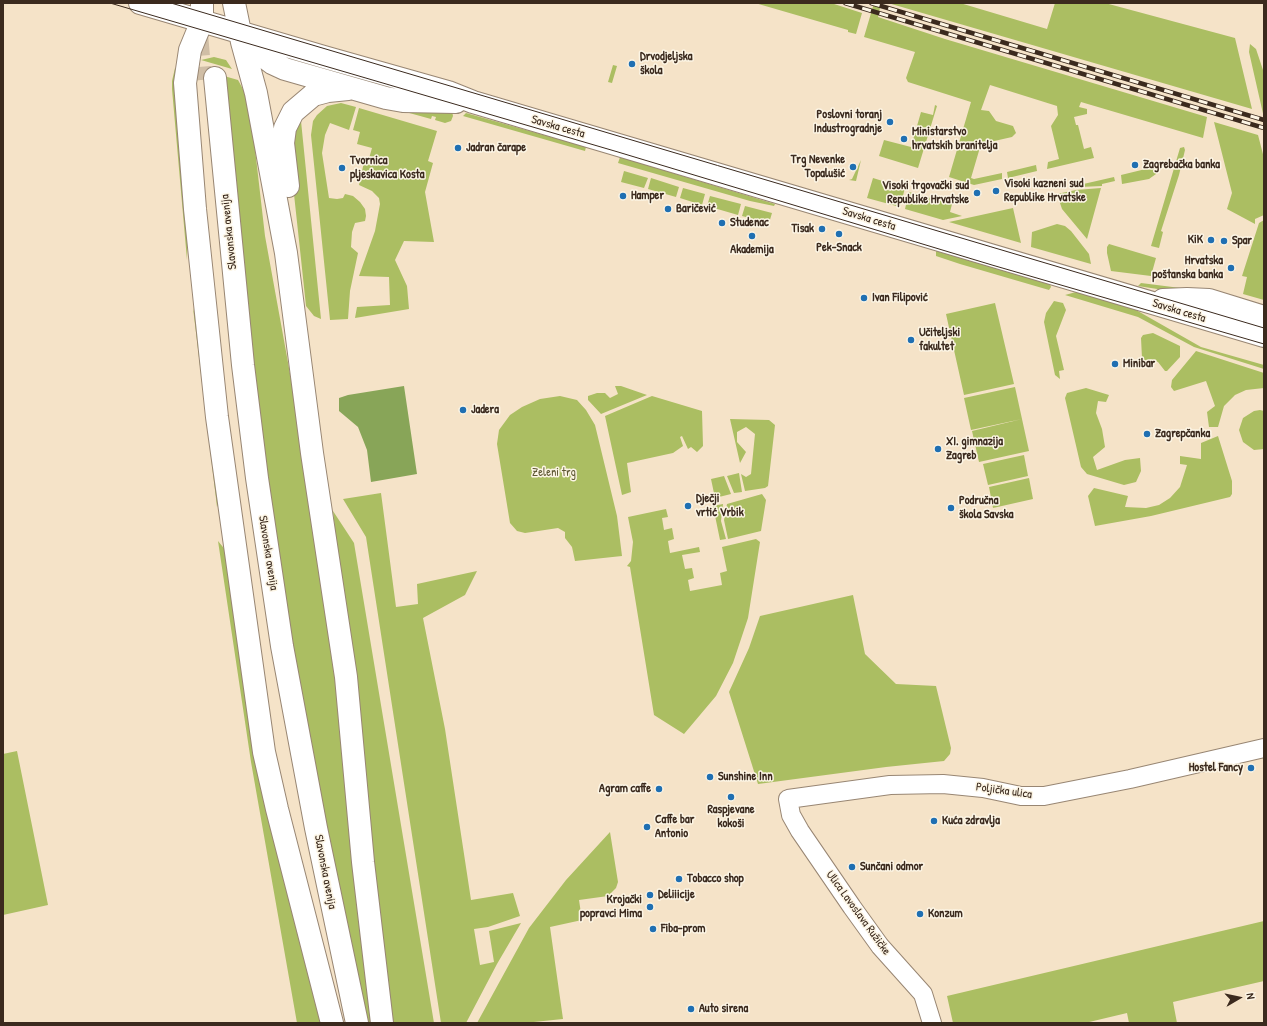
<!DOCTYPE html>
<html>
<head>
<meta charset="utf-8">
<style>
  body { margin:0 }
  #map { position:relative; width:1267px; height:1026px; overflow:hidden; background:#f5e3c8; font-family:"Patrick Hand",sans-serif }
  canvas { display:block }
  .frame { position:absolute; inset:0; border:4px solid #3b2a1e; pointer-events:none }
  .north { position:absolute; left:1219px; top:978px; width:40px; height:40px; -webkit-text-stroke:3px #fcf5e5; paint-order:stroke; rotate:81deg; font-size:11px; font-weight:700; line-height:16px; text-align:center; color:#3b2a1e }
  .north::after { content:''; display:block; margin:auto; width:14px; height:18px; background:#3b2a1e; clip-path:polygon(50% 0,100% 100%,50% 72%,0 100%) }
</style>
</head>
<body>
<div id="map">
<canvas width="1267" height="1026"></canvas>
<div class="frame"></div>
<div class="north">N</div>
</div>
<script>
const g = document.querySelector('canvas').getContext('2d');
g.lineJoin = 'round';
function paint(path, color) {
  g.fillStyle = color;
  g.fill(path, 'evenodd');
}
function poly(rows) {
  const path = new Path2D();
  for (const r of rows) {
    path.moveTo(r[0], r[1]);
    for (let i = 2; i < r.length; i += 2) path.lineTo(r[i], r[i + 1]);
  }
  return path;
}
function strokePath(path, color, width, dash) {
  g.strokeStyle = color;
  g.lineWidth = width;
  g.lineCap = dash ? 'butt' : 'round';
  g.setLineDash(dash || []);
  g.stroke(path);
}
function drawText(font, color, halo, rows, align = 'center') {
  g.font = font + ' "Patrick Hand",sans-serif';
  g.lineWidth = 3;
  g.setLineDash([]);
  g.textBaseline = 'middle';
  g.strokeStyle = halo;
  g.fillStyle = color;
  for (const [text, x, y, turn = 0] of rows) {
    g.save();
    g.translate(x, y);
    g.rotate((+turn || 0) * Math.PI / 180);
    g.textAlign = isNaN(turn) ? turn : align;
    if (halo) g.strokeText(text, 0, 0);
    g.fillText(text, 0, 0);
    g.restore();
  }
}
paint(poly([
  [755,3,831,3,862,13,856,34,848,32,848,30],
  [874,3,881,3,878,17,945,39,1207,117,1203,138,1081,102,1079,107,1087,109,1087,114,1074,117,1076,125,1078,125,1084,149,1091,147,1094,158,1047,169,1048,162,1059,159,1051,126,1058,115,1057,106,990,85,981,110,989,111,996,121,1013,126,1016,133,1012,137,981,144,971,178,974,179,1002,173,1002,179,974,185,949,177,971,102,908,82,906,78,915,52,864,37],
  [888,3,960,3,1047,29,1055,3,1105,3,1235,38,1252,109],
  [1250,44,1256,49,1264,73,1264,118,1249,52],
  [214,57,226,60,232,69,201,60],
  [613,65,617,66,612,83,608,82],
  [194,67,224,76,238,80,244,91,252,123,265,236,293,390,345,750,372,1023,364,1023,312,776,261,449,223,76,192,81],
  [175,68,188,228,187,260,172,89,172,81],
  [341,103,356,107,349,130,330,123,325,135,322,153,329,198,337,199,343,198,345,194,353,196,360,202,365,209,366,216,365,221,355,223,352,232,351,247,358,253,350,291,348,319,330,320,311,135,313,121,317,115,327,106],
  [935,105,937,106,918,168,879,156,884,140,911,147,921,112,933,115],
  [384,106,452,111,453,116,451,121,445,123,435,120,436,117,432,116,431,119],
  [359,108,437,131,428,161,433,163,425,192,434,242,404,241,395,260,407,286,409,309,355,318,357,307,390,305,389,277,359,276,375,231,380,204,379,198,372,191,359,185,364,162,368,162,372,148,357,144,360,132,353,130],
  [466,113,586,147,585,151,463,116],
  [300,116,301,121,321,319,314,316,306,306,301,259,289,148],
  [1214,122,1258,135,1264,158,1264,215,1255,219,1255,224,1227,209,1232,193],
  [1184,147,1185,150,1179,175,1161,231,1163,232,1159,248,1151,246,1180,148],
  [620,157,775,204,774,206,750,201,618,163],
  [861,160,856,181,849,180,852,179],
  [1036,165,1037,171,1008,178,1007,172],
  [1158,166,1156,174,1149,179,1122,184,1121,175],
  [624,171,648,178,644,188,621,182],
  [1114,177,1115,181,1102,184,1102,186,1080,187,1079,185],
  [651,178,679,187,676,197,648,189],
  [873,178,905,188,900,207,867,198],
  [683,188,705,194,702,205,680,198],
  [1101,188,1087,239,1062,209,1057,194,1076,190],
  [909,192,952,204,950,212,962,216,943,220,905,209],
  [710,196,741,204,738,215,707,206],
  [745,206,772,213,769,223,742,216],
  [1013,208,1021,243,949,222],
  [1264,220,1264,300,1243,294,1247,277,1242,276,1259,223],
  [1057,224,1065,226,1071,231,1089,254,1091,264,1031,247,1032,232],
  [1109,244,1156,258,1151,276,1111,271,1107,253,1107,247],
  [936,251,1050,284,1051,287,1049,290,960,264,936,256],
  [1141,283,1204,291,1196,295,1138,286],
  [1076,292,1136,310,1201,347,1264,365,1264,369,1194,347,1138,317,1065,295],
  [1054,301,1063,303,1066,310,1056,336,1064,370,1059,371,1060,379,1055,375,1044,322,1046,313],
  [995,303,1014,384,964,395,946,314],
  [193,308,196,319,220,499,217,507],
  [1153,333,1180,346,1180,357,1167,371,1165,371,1158,362,1153,360,1146,362,1142,358,1141,338,1143,335],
  [1196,351,1264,373,1264,388,1246,390,1235,395,1224,406,1218,427,1209,427,1207,412,1215,406,1206,381,1174,391,1171,387,1172,380],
  [615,386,621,386,647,395,601,414,588,400,588,396,597,393,605,393,610,398,618,394],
  [1015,387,1022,419,971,430,964,398],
  [1086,388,1109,395,1106,402,1098,401,1096,413,1102,429,1105,447,1093,457,1097,470,1125,460,1140,458,1141,471,1136,482,1124,485,1087,474,1081,467,1065,398,1067,393],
  [560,396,577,400,586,410,595,425,617,516,622,556,575,561,572,547,565,538,565,532,558,528,525,533,517,531,510,523,497,444,499,430,510,415,522,407,540,399],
  [652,396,702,411,703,446,697,452,691,447,688,449,682,436,680,437,683,446,673,453,627,463,631,492,622,495,605,416],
  [1260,410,1264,411,1264,449,1254,450,1243,442,1239,430,1243,418,1254,411],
  [730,419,769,420,775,425,768,486,765,488,745,491,741,474,746,477,751,474,755,434,746,427,737,432,737,442,746,452,740,463],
  [1022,419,1029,451,979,462,972,431],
  [1218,436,1232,481,1232,494,1230,497,1151,516,1095,526,1088,496,1094,488,1128,496,1125,507,1146,508,1159,505,1170,498,1180,487,1187,465,1180,464,1180,456,1201,459,1201,443],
  [1024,455,1028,476,988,485,983,464],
  [739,473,742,492,734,493,727,476],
  [724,476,731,494,715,498,711,479],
  [1029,478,1033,499,993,508,989,487],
  [381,493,396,607,418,604,417,584,477,571,465,595,423,618,445,729,471,900,513,893,520,916,488,927,474,929,480,965,494,962,489,931,521,923,497,964,466,1023,441,1023,366,537,343,499],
  [762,494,766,500,761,531,728,539,724,520,727,504],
  [723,504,721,521,726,539,720,540,713,506],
  [666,509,668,517,662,518,664,530,672,528,674,539,668,541,670,553,699,547,700,552,682,555,685,569,692,568,694,578,688,580,690,591,722,585,720,573,727,571,722,547,756,539,760,542,748,618,733,663,716,696,684,734,654,715,630,567,627,566,631,561,633,542,628,517],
  [333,511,354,543,434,1023,387,1023],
  [218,541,227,552,328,1023,297,1023,251,762],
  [853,595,865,654,896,684,936,686,951,748,950,754,944,761,886,767,758,784,729,692,749,648,760,616],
  [17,751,48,905,3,915,3,754],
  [610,832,618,882,616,888,608,896,579,900,582,920,550,927,563,1019,524,1023,477,1023,529,928,566,880],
  [1264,921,1264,981,1173,1002,1177,1023,1129,1023,1127,1013,1085,1023,953,1023,947,996]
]), '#abbe62');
paint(poly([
  [404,386,417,474,371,482,367,450,358,427,339,411,339,398,348,395]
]), '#88a558');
strokePath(poly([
  [197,34,201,80]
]), '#d0bea6', 22, [22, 11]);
const minor = poly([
  [932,1023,923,994,880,946,852,907,800,831,791,815,788,799,890,785,943,784,983,788,1021,796,1044,796,1130,779,1264,748]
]);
const major = poly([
  [140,3,324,57,448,92,473,102,1264,336],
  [202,3,202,21,190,50,185,83,195,209,217,417,264,752,277,809,332,1023],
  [234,3,242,42,256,93,286,253,312,453,346,677,363,862,382,1023],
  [242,35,256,51,272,63,285,69,386,98,403,101,456,102],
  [215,78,243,365,257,478,282,646,316,828,357,1023],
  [288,186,283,143,285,128,293,112,313,95,328,91,348,89],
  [1163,300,1187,299,1209,300,1264,317]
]);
strokePath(minor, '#988673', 20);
strokePath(major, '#988673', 24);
strokePath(minor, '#fff', 18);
strokePath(major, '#fff', 22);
strokePath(poly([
  [110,3,618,152,992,265,1264,344],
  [171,3,1264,328]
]), '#3b2a1e', 1);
const rail = poly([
  [845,3,1264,128],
  [871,3,1264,120]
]);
strokePath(rail, '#3b2a1e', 4.5);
strokePath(rail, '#fcf5e5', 3, [9]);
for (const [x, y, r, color] of [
  [632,64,4,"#1f6fb2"],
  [890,122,4,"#1f6fb2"],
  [904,139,4,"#1f6fb2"],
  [458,148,4,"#1f6fb2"],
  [1135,165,4,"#1f6fb2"],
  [853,167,4,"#1f6fb2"],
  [342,168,4,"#1f6fb2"],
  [996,191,4,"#1f6fb2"],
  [977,193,4,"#1f6fb2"],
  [623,196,4,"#1f6fb2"],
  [668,209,4,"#1f6fb2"],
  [722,223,4,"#1f6fb2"],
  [822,229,4,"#1f6fb2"],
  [839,234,4,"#1f6fb2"],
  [752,236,4,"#1f6fb2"],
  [1211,240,4,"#1f6fb2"],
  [1224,241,4,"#1f6fb2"],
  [1231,268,4,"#1f6fb2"],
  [864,298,4,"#1f6fb2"],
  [911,340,4,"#1f6fb2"],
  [1115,364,4,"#1f6fb2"],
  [463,410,4,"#1f6fb2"],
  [1147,434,4,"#1f6fb2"],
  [938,449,4,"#1f6fb2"],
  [688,506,4,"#1f6fb2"],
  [951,508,4,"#1f6fb2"],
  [1251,768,4,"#1f6fb2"],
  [710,777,4,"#1f6fb2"],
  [659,789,4,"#1f6fb2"],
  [731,797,4,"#1f6fb2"],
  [934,821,4,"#1f6fb2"],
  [647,827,4,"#1f6fb2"],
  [852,867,4,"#1f6fb2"],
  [679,879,4,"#1f6fb2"],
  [650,895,4,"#1f6fb2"],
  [650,907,4,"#1f6fb2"],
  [920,914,4,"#1f6fb2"],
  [653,929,4,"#1f6fb2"],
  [691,1009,4,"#1f6fb2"]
]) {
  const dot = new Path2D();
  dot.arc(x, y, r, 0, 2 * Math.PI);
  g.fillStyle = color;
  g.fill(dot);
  strokePath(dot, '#fcf5e5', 1.5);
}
drawText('bold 12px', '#3b2a1e', '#fcf5e5', [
  ["Drvodjeljska",640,57],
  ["škola",640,71],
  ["Poslovni toranj",882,115,"right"],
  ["Industrogradnje",882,129,"right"],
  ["Ministarstvo",912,132],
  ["hrvatskih branitelja",912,146],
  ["Jadran čarape",466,148],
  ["Trg Nevenke",845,160,"right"],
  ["Topalušić",845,174,"right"],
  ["Tvornica",350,161],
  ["pljeskavica Kosta",350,175],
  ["Zagrebačka banka",1143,165],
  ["Visoki kazneni sud",1004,184],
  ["Republike Hrvatske",1004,198],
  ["Visoki trgovački sud",969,186,"right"],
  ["Republike Hrvatske",969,200,"right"],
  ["Hamper",631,196],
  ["Baričević",676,209],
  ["Studenac",730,223],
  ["Tisak",814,229,"right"],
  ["KiK",1203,240,"right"],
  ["Spar",1232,241],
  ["Pek-Snack",839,248,"center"],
  ["Akademija",752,250,"center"],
  ["Hrvatska",1223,261,"right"],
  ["poštanska banka",1223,275,"right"],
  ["Ivan Filipović",872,298],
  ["Učiteljski",919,333],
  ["fakultet",919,347],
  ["Minibar",1123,364],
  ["Jadera",471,410],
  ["Zagrepčanka",1155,434],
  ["XI. gimnazija",946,442],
  ["Zagreb",946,456],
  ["Dječji",696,499],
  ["vrtić Vrbik",696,513],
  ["Područna",959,501],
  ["škola Savska",959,515],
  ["Hostel Fancy",1243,768,"right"],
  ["Sunshine Inn",718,777],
  ["Agram caffe",651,789,"right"],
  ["Raspjevane",731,810,"center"],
  ["kokoši",731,824,"center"],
  ["Caffe bar",655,820],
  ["Antonio",655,834],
  ["Kuća zdravlja",942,821],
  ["Sunčani odmor",860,867],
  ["Tobacco shop",687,879],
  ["Deliiicije",658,895],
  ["Krojački",642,900,"right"],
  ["popravci Mima",642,914,"right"],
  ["Konzum",928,914],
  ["Fiba-prom",661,929],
  ["Auto sirena",699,1009]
], 'left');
drawText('12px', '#3b2a1e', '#fcf5e5', [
  ["Savska cesta",558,127,16],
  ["Savska cesta",869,219,17],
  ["Slavonska avenija",229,232,-96],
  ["Savska cesta",1179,311,17],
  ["Slavonska avenija",268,553,81],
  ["Poljička ulica",1004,791,8],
  ["Slavonska avenija",325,872,79],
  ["Ulica Lavoslava Ružičke",858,913,54]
]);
drawText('12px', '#5d5632', '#fcf5e5', [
  ["Zeleni trg",554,473]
]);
</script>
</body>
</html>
